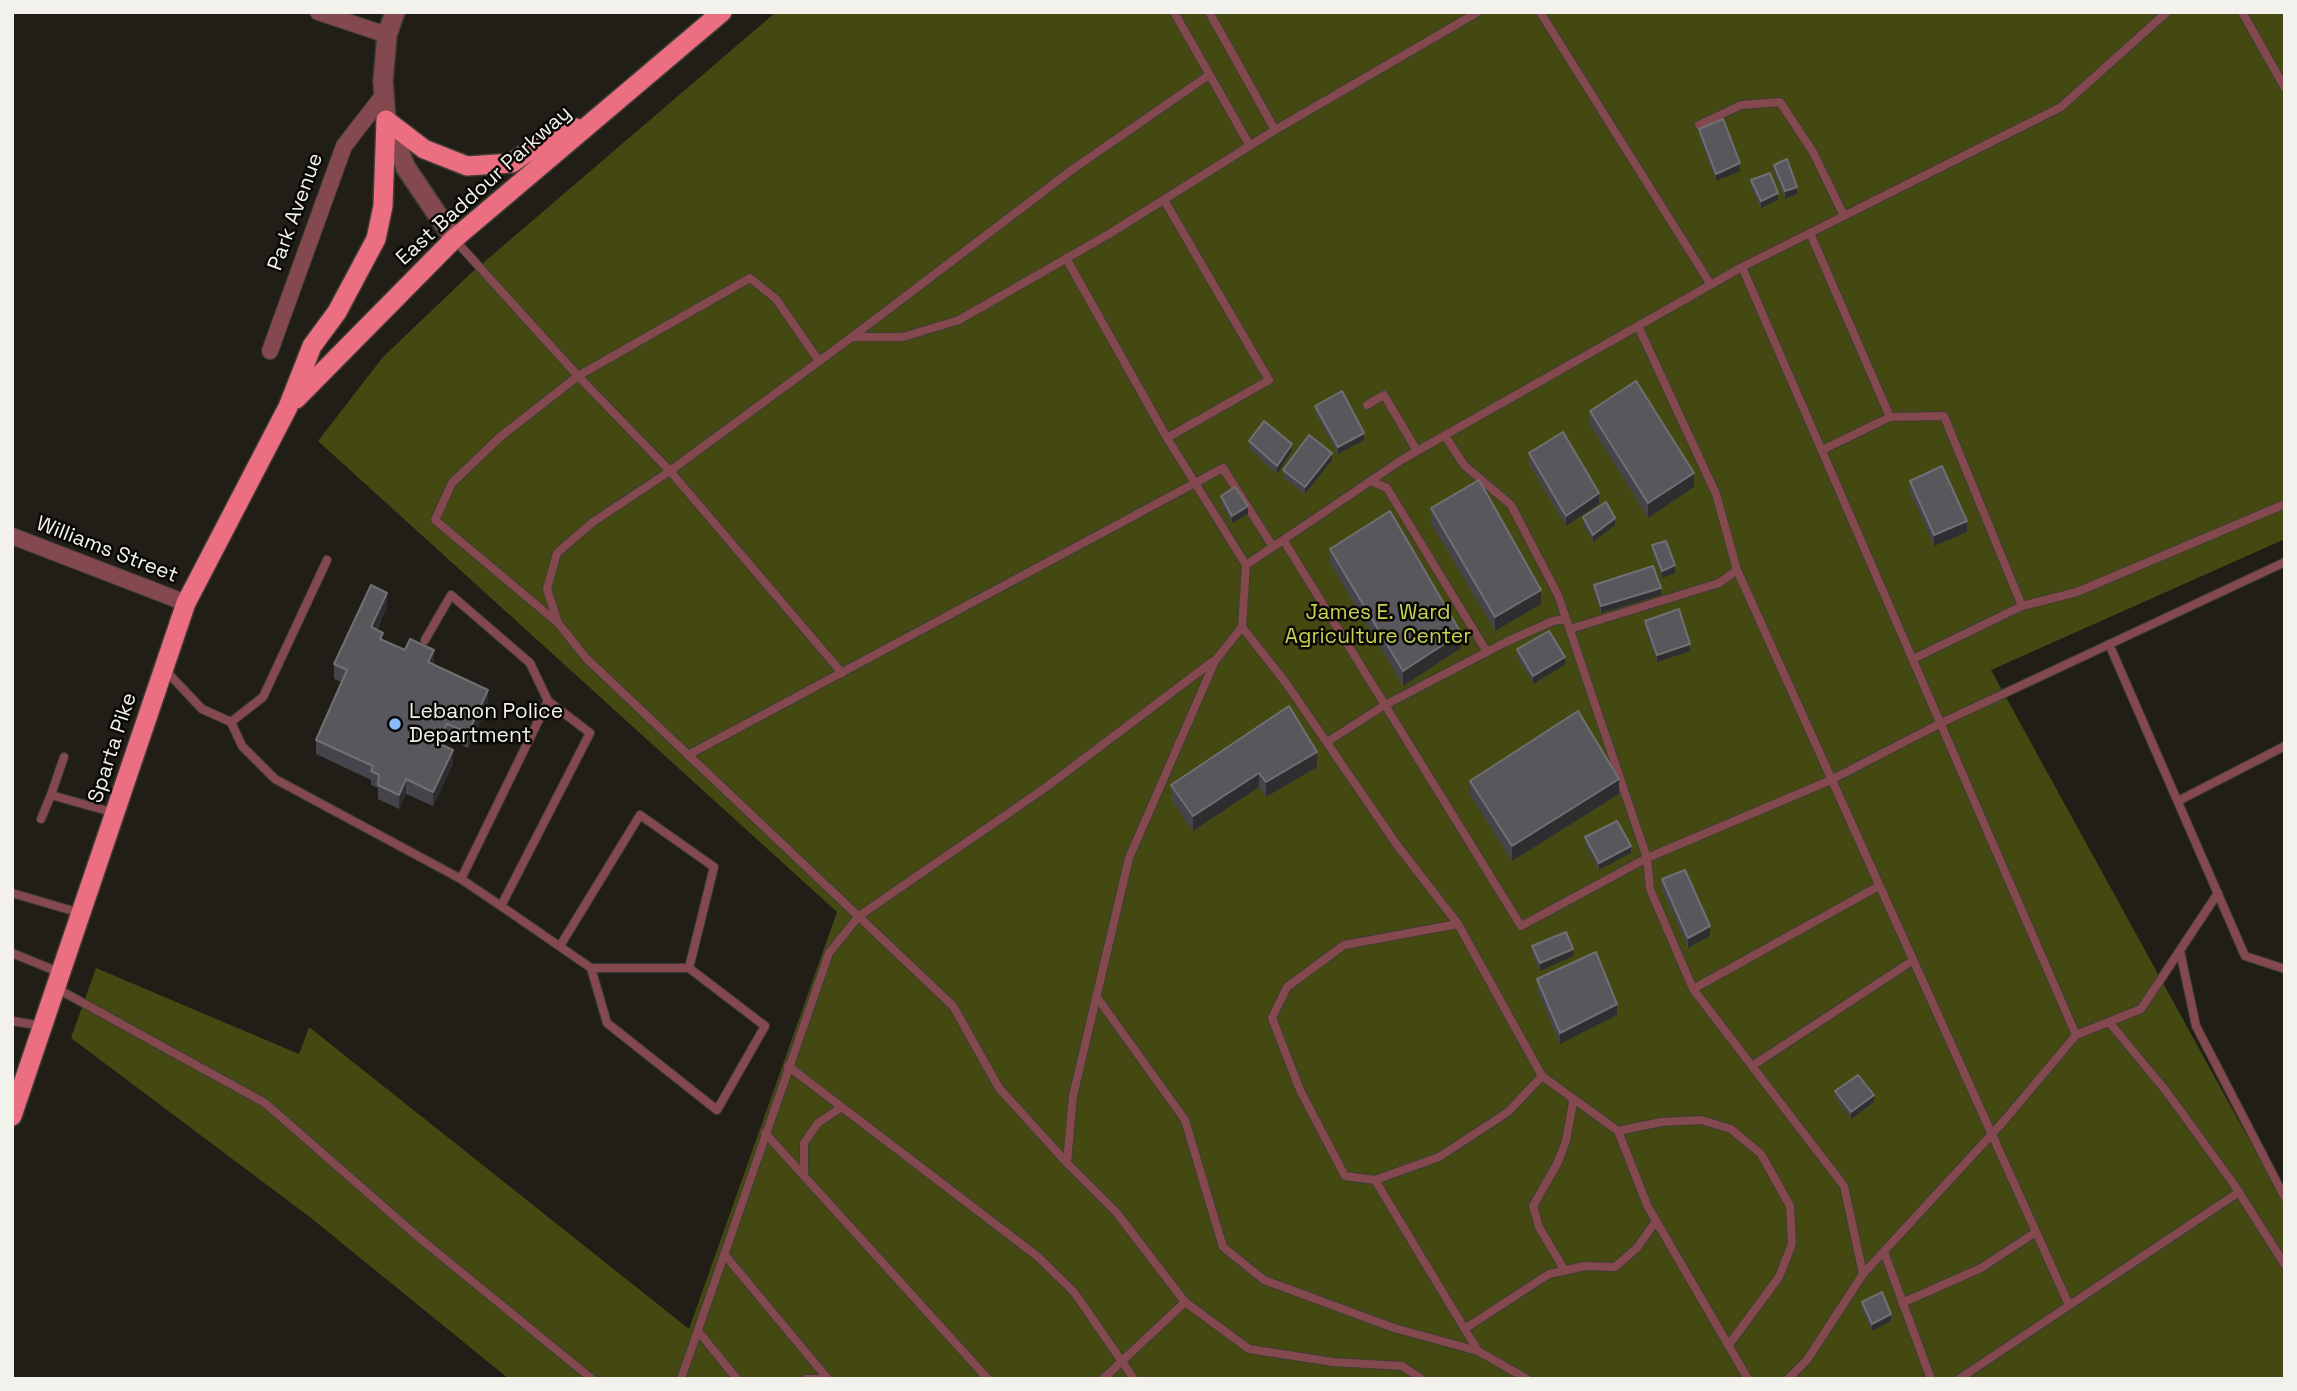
<!DOCTYPE html>
<html>
<head>
<meta charset="utf-8">
<style>
  body { margin:0 }
  #map { position:relative; width:2297px; height:1391px; overflow:hidden; background:#201e16; font-family:"Space Grotesk",sans-serif }
  canvas { display:block }
  .frame { position:absolute; inset:0; border:14px solid #f3f1ec; pointer-events:none }
</style>
</head>
<body>
<div id="map">
<canvas width="2297" height="1391"></canvas>
<div class="frame"></div>
</div>
<script>
const g = document.querySelector('canvas').getContext('2d');
g.lineJoin = 'round';
function paint(path, color) {
  g.fillStyle = color;
  g.fill(path, 'evenodd');
}
function poly(rows) {
  const path = new Path2D();
  for (const r of rows) {
    path.moveTo(r[0], r[1]);
    for (let i = 2; i < r.length; i += 2) path.lineTo(r[i], r[i + 1]);
  }
  return path;
}
function strokePath(path, color, width, dash) {
  g.strokeStyle = color;
  g.lineWidth = width;
  g.lineCap = dash ? 'butt' : 'round';
  g.setLineDash(dash || []);
  g.stroke(path);
}
function drawText(font, color, halo, rows, align = 'center') {
  g.font = font + ' "Space Grotesk",sans-serif';
  g.lineWidth = 5;
  g.setLineDash([]);
  g.textBaseline = 'middle';
  g.strokeStyle = halo;
  g.fillStyle = color;
  for (const [text, x, y, turn = 0] of rows) {
    g.save();
    g.translate(x, y);
    g.rotate((+turn || 0) * Math.PI / 180);
    g.textAlign = isNaN(turn) ? turn : align;
    if (halo) g.strokeText(text, 0, 0);
    g.fillText(text, 0, 0);
    g.restore();
  }
}
paint(poly([
  [776,12,2285,12,2285,539,1991,670,2285,1205,2285,1379,509,1379,311,1218,71,1038,96,968,299,1054,309,1027,689,1329,837,912,318,441,383,357,469,275]
]), '#444911');
const service = poly([
  [1174,12,1250,146],
  [1209,12,1275,130],
  [1540,12,1711,285],
  [2242,12,2285,88],
  [1699,125,1741,105,1780,102,1813,152,1844,216],
  [1164,200,1269,380,1167,438,1246,565],
  [1810,233,1890,417,1944,416,2022,606,2077,592,2285,504],
  [454,239,578,376,670,471,842,673],
  [1066,258,1167,438],
  [1742,267,2076,1035],
  [1638,326,1716,494,1737,570,2069,1305],
  [852,337,1073,169,1209,75],
  [1367,405,1384,395,1417,451],
  [1445,436,1464,465,1511,505,1558,595,1647,858,1650,889,1693,989,1844,1186,1863,1274,1807,1360,1788,1379],
  [1822,450,1890,417],
  [1371,481,1387,488,1487,652],
  [1284,541,1521,926,1647,858,1831,780,1941,723,2285,562],
  [558,623,435,520,452,483,500,437,578,376,750,278,776,299,819,361],
  [1242,627,1286,683,1397,845,1458,924,1542,1076,1618,1131,1648,1207,1748,1379],
  [1570,629,1719,583,1737,570],
  [425,640,451,595,530,663,548,701,590,733,501,906,591,968,607,1023,717,1110,765,1026,689,968,714,867,640,815,560,946],
  [2109,644,2245,956,2285,969],
  [1913,659,2022,606],
  [165,670,202,709,231,722,263,697,327,560],
  [231,722,242,746,275,779,461,879],
  [1327,742,1385,705,1506,642,1553,621,1566,619],
  [688,755,1223,468,1273,547],
  [64,757,51,795,115,813],
  [2178,801,2285,746],
  [41,819,51,795],
  [12,893,80,913],
  [501,906,461,879,548,701],
  [1458,924,1344,945,1287,987,1272,1018,1300,1090,1345,1176,1375,1180,1439,1157,1508,1112,1542,1076],
  [2180,951,2196,1026,2285,1198],
  [12,953,61,973],
  [591,968,689,968],
  [56,988,265,1103,417,1236,592,1379],
  [1693,989,1879,886],
  [1096,996,1185,1120,1223,1247,1264,1280,1394,1328,1478,1351,1527,1379],
  [12,1021,43,1026],
  [2109,1022,2166,1091,2233,1183,2285,1265],
  [788,1066,1037,1256,1074,1292,1134,1379],
  [1752,1066,1912,961],
  [1618,1131,1661,1122,1701,1120,1731,1129,1761,1154,1790,1206,1792,1244,1779,1277,1728,1346],
  [765,1133,988,1379],
  [1067,1163,999,1088,953,1006,586,658,558,623,547,589,557,553,593,522,670,471,852,337,903,337,959,320,1109,234,1275,130,1478,12],
  [804,1176,804,1143,818,1123,842,1107],
  [1375,1180,1478,1351],
  [1884,1252,1931,1379],
  [724,1254,828,1379],
  [1565,1271,1539,1227,1533,1206,1558,1162,1566,1141,1573,1102],
  [1863,1274,2003,1122,2076,1035,2141,1009,2218,893],
  [1902,1303,1981,1268,2036,1232],
  [1466,1328,1549,1274,1585,1266,1615,1267,1637,1248,1656,1221],
  [698,1331,737,1379],
  [681,1379,829,953,859,916,1045,788,1212,662],
  [806,1379,820,1379],
  [1103,1379,1185,1302],
  [1422,1379,1402,1366,1333,1362,1249,1349,1185,1302,1116,1212,1067,1163,1073,1096,1129,858,1215,661,1242,627,1246,565,1403,459,1742,267,2061,107,2167,12],
  [1959,1379,2239,1192]
]);
const minor = poly([
  [318,12,387,35],
  [270,351,344,146,382,97],
  [12,536,186,603]
]);
const tertiary = poly([
  [395,12,387,35,383,81,386,120,406,168,454,239]
]);
const primary = poly([
  [386,120,424,149,467,166,512,163,545,139,576,128],
  [296,399,454,239,722,12],
  [12,1116,186,603,288,407,312,346,337,312,376,239,383,206,386,120]
]);
strokePath(service, '#3e3c34', 10);
strokePath(minor, '#3e3c34', 18);
strokePath(tertiary, '#3e3c34', 22);
strokePath(primary, '#3e3c34', 22);
strokePath(service, '#84484f', 8);
strokePath(minor, '#84484f', 16);
strokePath(tertiary, '#84484f', 19);
strokePath(primary, '#ec6f81', 19);
paint(poly([
  [1699,129,1740,171,1716,181,1699,137],
  [1774,165,1797,194,1785,199,1774,172],
  [1751,180,1778,200,1761,208,1751,187],
  [1315,406,1364,440,1338,454,1315,413],
  [1590,411,1694,487,1648,518,1590,425],
  [1249,441,1292,451,1277,474,1249,448],
  [1529,453,1599,504,1566,526,1529,464],
  [1332,460,1305,494,1283,478,1283,470],
  [1910,481,1967,532,1934,546,1910,492],
  [1221,496,1248,514,1232,523,1221,504],
  [1431,508,1541,604,1495,631,1431,523],
  [1583,517,1615,525,1593,542,1583,524],
  [1652,545,1675,573,1662,578,1652,552],
  [1330,549,1461,648,1403,686,1330,563],
  [1594,585,1661,595,1601,613,1594,592],
  [387,607,377,630,383,640,434,665,488,704,468,748,447,738,444,746,453,764,433,806,406,794,399,809,378,799,378,788,371,785,371,780,316,754,316,740,342,682,334,679,334,664],
  [1645,621,1690,651,1657,662,1645,628],
  [1517,649,1565,665,1533,684,1517,656],
  [1289,706,1317,767,1266,797,1259,787,1193,831,1171,800,1171,785],
  [1470,781,1619,794,1512,861,1470,795],
  [1585,837,1631,853,1599,870,1585,844],
  [1662,879,1710,936,1688,948,1662,890],
  [1532,946,1573,956,1540,971,1532,954],
  [1537,979,1617,1015,1560,1044,1537,990],
  [1835,1091,1874,1102,1851,1119,1835,1098],
  [1862,1302,1891,1321,1872,1331,1862,1309]
]), '#45444b');
paint(poly([
  [1740,163,1740,171,1716,181,1716,174],
  [1797,187,1797,194,1785,199,1785,191],
  [1778,193,1778,200,1761,208,1761,201],
  [1364,433,1364,440,1338,454,1338,447],
  [1292,444,1292,451,1277,474,1277,466],
  [1332,453,1332,460,1305,494,1305,487],
  [1694,473,1694,487,1648,518,1648,503],
  [1599,493,1599,504,1566,526,1566,516],
  [1248,506,1248,514,1232,523,1232,516],
  [1615,518,1615,525,1593,542,1593,535],
  [1967,521,1967,532,1934,546,1934,535],
  [1675,565,1675,573,1662,578,1662,571],
  [1661,588,1661,595,1601,613,1601,606],
  [1541,590,1541,604,1495,631,1495,617],
  [387,593,387,607,371,641,371,627],
  [1461,633,1461,648,1403,686,1403,671],
  [1690,644,1690,651,1657,662,1657,655],
  [434,650,434,665,428,662],
  [1565,657,1565,665,1533,684,1533,676],
  [488,690,488,704,468,748,468,733],
  [447,724,447,738,438,757,438,743],
  [453,750,453,764,433,806,433,792],
  [1317,752,1317,767,1266,797,1266,782],
  [1259,773,1259,787,1193,831,1193,816],
  [406,779,406,794,399,809,399,795],
  [1619,779,1619,794,1512,861,1512,846],
  [1631,846,1631,853,1599,870,1599,863],
  [1710,926,1710,936,1688,948,1688,938],
  [1573,949,1573,956,1540,971,1540,963],
  [1617,1004,1617,1015,1560,1044,1560,1033],
  [1874,1095,1874,1102,1851,1119,1851,1112],
  [1891,1314,1891,1321,1872,1331,1872,1324]
]), '#2e2d2f');
const building = poly([
  [1723,119,1740,163,1716,174,1699,129,1723,119],
  [1787,159,1797,187,1785,191,1774,165,1787,159],
  [1770,173,1778,193,1761,201,1751,180,1770,173],
  [1636,381,1694,473,1648,503,1590,411,1636,381],
  [1342,391,1364,433,1338,447,1315,406,1342,391],
  [1264,421,1292,444,1277,466,1249,441,1264,421],
  [1563,432,1599,493,1566,516,1529,453,1563,432],
  [1309,435,1332,453,1305,487,1283,470,1309,435],
  [1942,466,1967,521,1934,535,1910,481,1942,466],
  [1479,480,1541,590,1495,617,1431,508,1479,480],
  [1235,487,1248,506,1232,516,1221,496,1235,487],
  [1606,502,1615,518,1593,535,1583,517,1606,502],
  [1390,511,1461,633,1403,671,1330,549,1390,511],
  [1666,541,1675,565,1662,571,1652,545,1666,541],
  [1653,566,1661,588,1601,606,1594,585,1653,566],
  [371,585,387,593,371,627,383,633,380,639,405,650,410,639,434,650,428,662,488,690,468,733,447,724,438,743,453,750,433,792,406,779,399,795,378,785,379,775,371,771,373,766,316,740,347,670,334,664,371,585],
  [1679,609,1690,644,1657,655,1645,621,1679,609],
  [1549,631,1565,657,1533,676,1517,649,1549,631],
  [1289,706,1317,752,1266,782,1259,773,1193,816,1171,785,1289,706],
  [1578,711,1619,779,1512,846,1470,781,1578,711],
  [1617,821,1631,846,1599,863,1585,837,1617,821],
  [1685,870,1710,926,1688,938,1662,879,1685,870],
  [1566,932,1573,949,1540,963,1532,946,1566,932],
  [1596,952,1617,1004,1560,1033,1537,979,1596,952],
  [1858,1075,1874,1095,1851,1112,1835,1091,1858,1075],
  [1882,1292,1891,1314,1872,1324,1862,1302,1882,1292]
]);
paint(building, '#58575c');
strokePath(building, '#706f73', 2);
for (const [x, y, r, color] of [
  [395,724,7,"#8abafc"]
]) {
  const dot = new Path2D();
  dot.arc(x, y, r, 0, 2 * Math.PI);
  g.fillStyle = color;
  g.fill(dot);
  strokePath(dot, '#090805', 2.5);
}
drawText('21px', '#f3f1ec', '#090805', [
  ["East Baddour Parkway",484,186,-42],
  ["Park Avenue",296,212,-70],
  ["Williams Street",107,550,21],
  ["Sparta Pike",113,748,-72]
]);
drawText('21px', '#c7d353', '#090805', [
  ["James E. Ward",1378,613],
  ["Agriculture Center",1378,637]
]);
drawText('21px', '#f3f1ec', '#090805', [
  ["Lebanon Police",409,712],
  ["Department",409,736]
], 'left');
</script>
</body>
</html>
